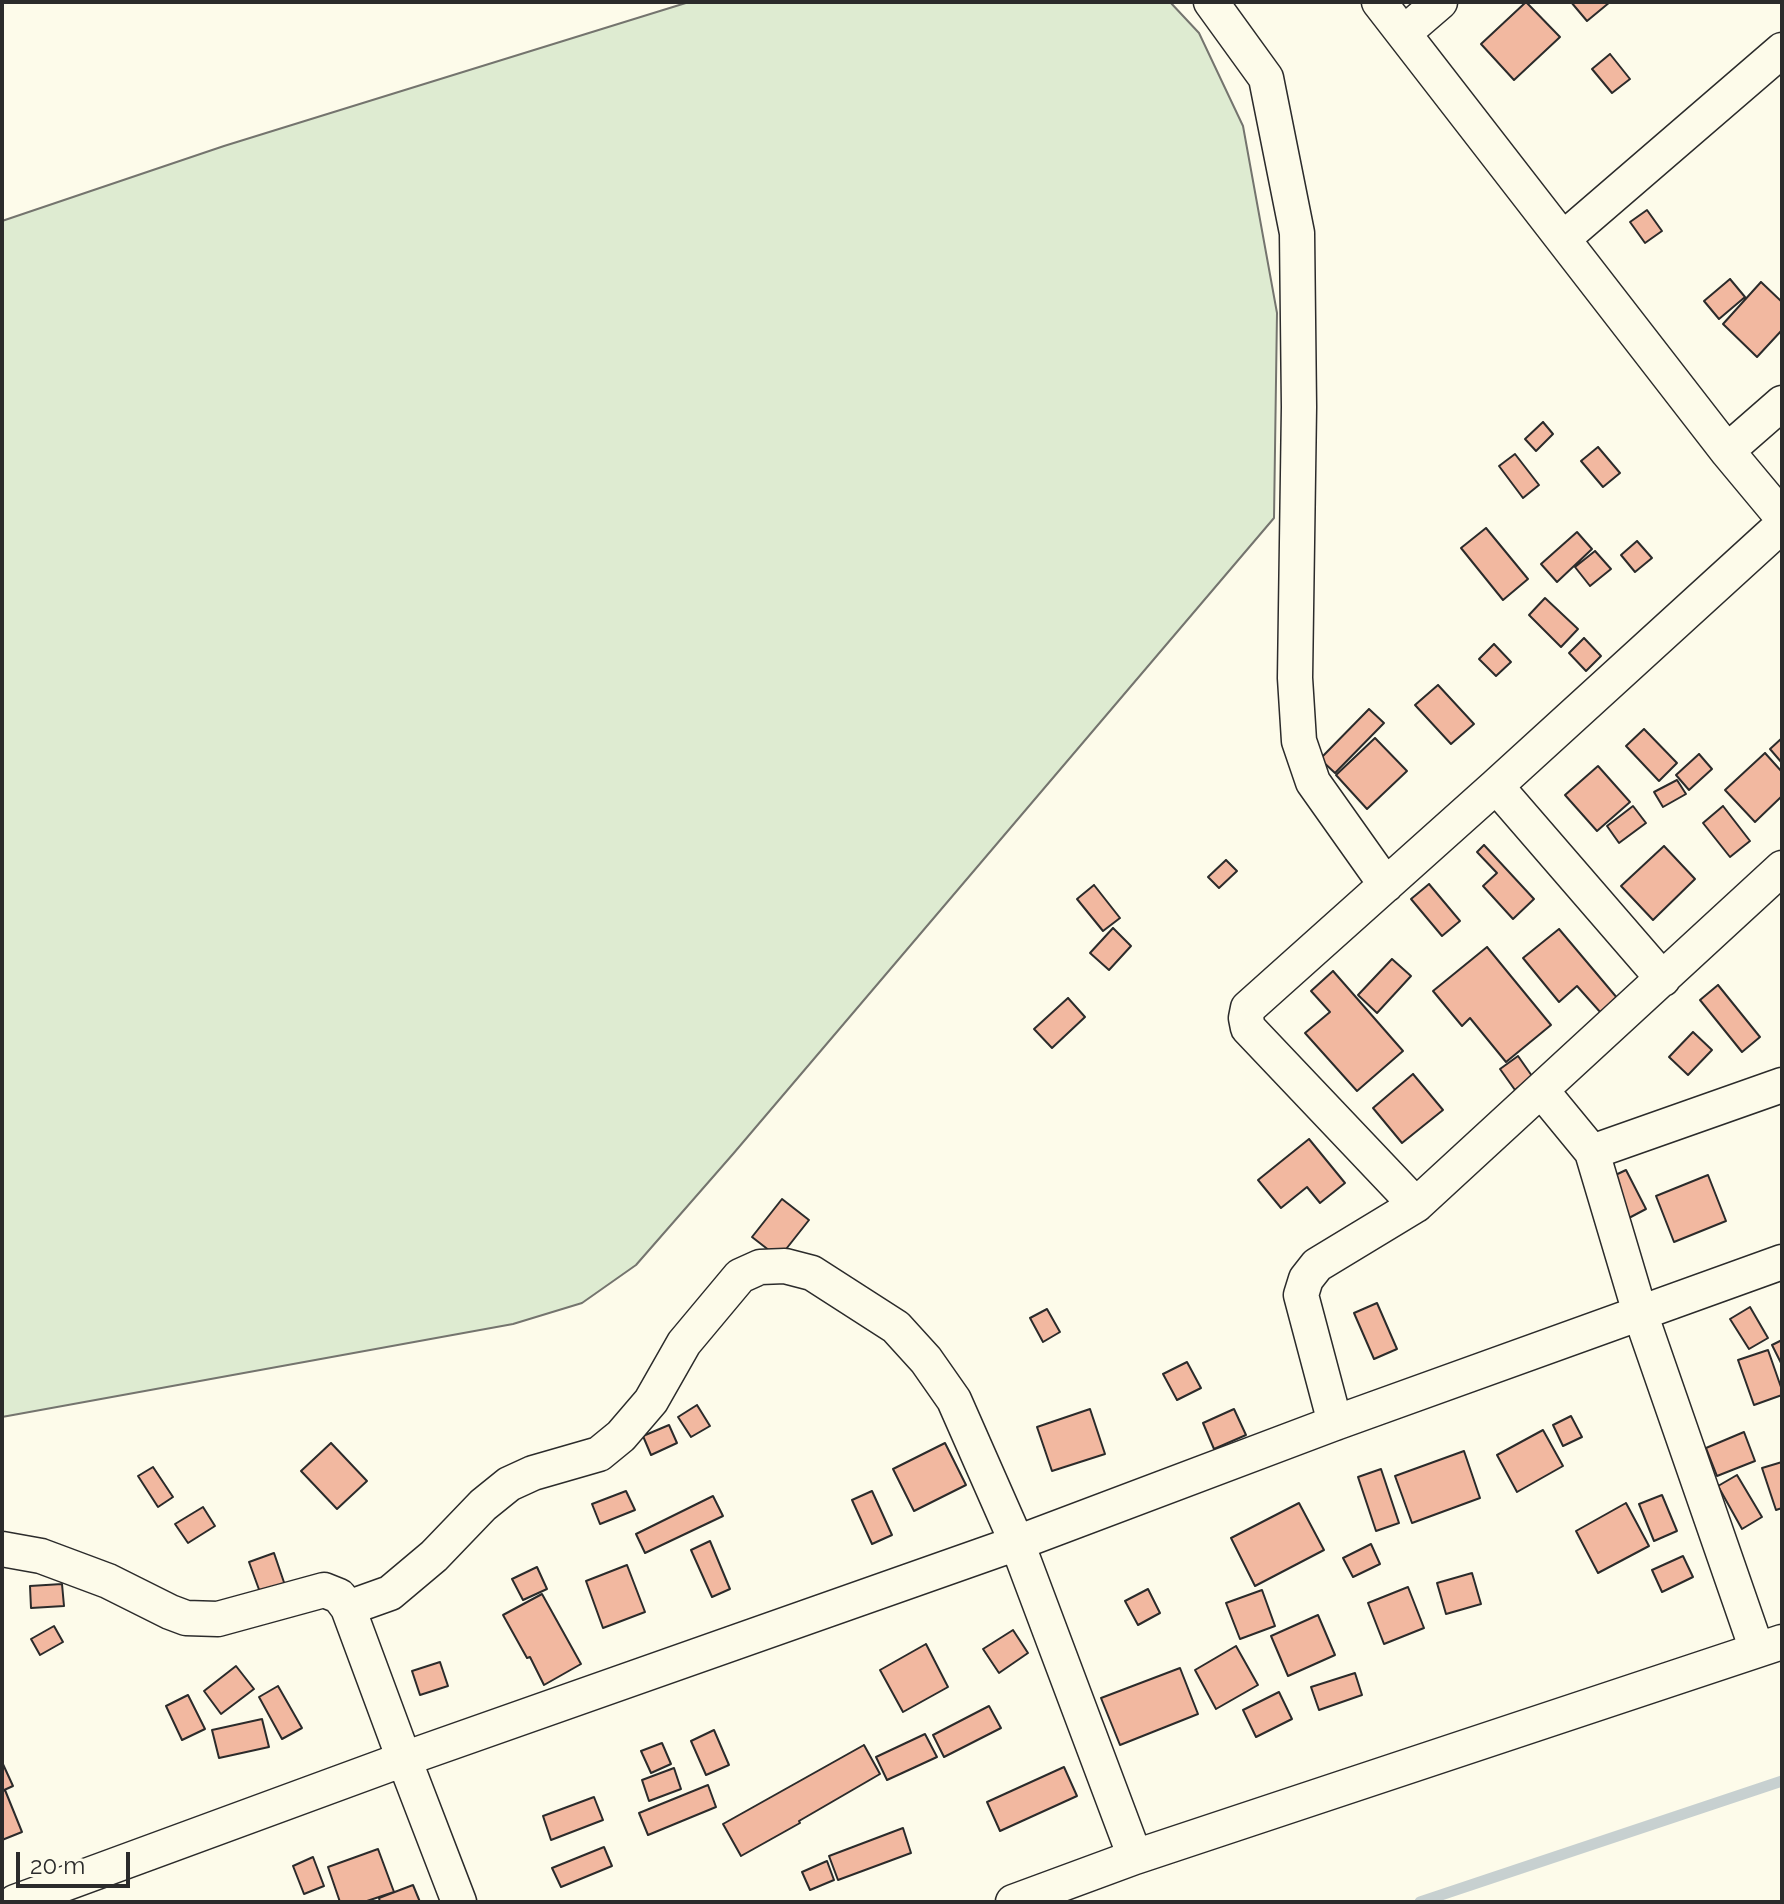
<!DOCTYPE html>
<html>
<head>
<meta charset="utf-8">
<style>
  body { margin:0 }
  #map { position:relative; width:1784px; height:1904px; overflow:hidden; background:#fdfbea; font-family:Raleway,sans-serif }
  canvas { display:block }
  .frame { position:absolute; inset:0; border:4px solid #2b2b2b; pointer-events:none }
  .scale { position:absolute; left:16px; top:1852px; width:114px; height:36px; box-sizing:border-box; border:4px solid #2b2b2b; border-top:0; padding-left:10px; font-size:24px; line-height:28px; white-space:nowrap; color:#2b2b2b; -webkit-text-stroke:6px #fdfbea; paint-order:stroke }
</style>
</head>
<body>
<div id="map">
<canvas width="1784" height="1904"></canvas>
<div class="frame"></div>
<div class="scale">20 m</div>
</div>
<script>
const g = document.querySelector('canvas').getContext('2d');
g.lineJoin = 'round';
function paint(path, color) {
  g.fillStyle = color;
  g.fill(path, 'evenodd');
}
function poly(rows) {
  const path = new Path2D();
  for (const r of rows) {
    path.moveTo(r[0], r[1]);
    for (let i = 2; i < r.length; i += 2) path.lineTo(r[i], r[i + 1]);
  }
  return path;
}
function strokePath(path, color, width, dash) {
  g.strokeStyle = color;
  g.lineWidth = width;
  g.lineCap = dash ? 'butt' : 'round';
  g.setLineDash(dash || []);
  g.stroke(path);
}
const green = poly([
  [689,2,1170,2,1199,33,1243,126,1277,313,1274,518,733,1154,636,1265,582,1303,513,1324,2,1417,2,221,224,146,689,2]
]);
paint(green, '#deebd1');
strokePath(green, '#74746e', 2);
strokePath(poly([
  [1420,1902,1782,1781]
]), '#c7d0d0', 11);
const building = poly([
  [1526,2,1560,37,1514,80,1481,44,1526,2],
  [1571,2,1610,2,1587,21,1571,2],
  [1610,54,1630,79,1612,93,1592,69,1610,54],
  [1647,210,1662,231,1645,243,1630,222,1647,210],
  [1730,279,1745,297,1719,319,1704,301,1730,279],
  [1761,282,1782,302,1782,330,1757,357,1723,324,1761,282],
  [1543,422,1553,434,1536,451,1525,439,1543,422],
  [1598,447,1620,473,1603,487,1581,461,1598,447],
  [1515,454,1539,485,1523,498,1499,466,1515,454],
  [1486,528,1528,579,1503,600,1461,548,1486,528],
  [1577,532,1592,549,1557,582,1541,564,1577,532],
  [1637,541,1652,558,1635,572,1621,555,1637,541],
  [1595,551,1611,569,1590,586,1575,567,1595,551],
  [1545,598,1578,629,1561,647,1529,615,1545,598],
  [1584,638,1601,656,1586,671,1569,653,1584,638],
  [1494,644,1511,662,1496,676,1479,659,1494,644],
  [1438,685,1474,724,1451,744,1415,705,1438,685],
  [1369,709,1384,723,1335,773,1320,759,1369,709],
  [1644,729,1677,763,1659,781,1626,746,1644,729],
  [1375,738,1407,771,1367,809,1336,775,1375,738],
  [1782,738,1782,763,1770,749,1782,738],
  [1765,753,1782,772,1782,796,1755,822,1725,790,1765,753],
  [1699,754,1712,769,1689,790,1676,775,1699,754],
  [1598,766,1630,802,1597,831,1565,795,1598,766],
  [1677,780,1686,794,1663,807,1654,792,1677,780],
  [1633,806,1646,823,1619,843,1607,826,1633,806],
  [1723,806,1750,841,1730,857,1703,823,1723,806],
  [1484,845,1534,899,1513,919,1483,886,1497,873,1477,852,1484,845],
  [1664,846,1695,879,1653,920,1621,886,1664,846],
  [1226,860,1237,871,1219,888,1208,877,1226,860],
  [1429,884,1460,921,1442,936,1411,899,1429,884],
  [1094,885,1120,918,1103,931,1077,899,1094,885],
  [1113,928,1131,946,1109,970,1090,953,1113,928],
  [1559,929,1618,999,1601,1013,1577,986,1559,1002,1523,958,1559,929],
  [1487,947,1551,1025,1506,1062,1470,1018,1462,1026,1433,991,1487,947],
  [1392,959,1411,976,1377,1013,1358,995,1392,959],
  [1333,971,1403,1051,1357,1091,1305,1033,1330,1012,1311,991,1333,971],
  [1718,985,1760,1037,1742,1052,1700,1000,1718,985],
  [1068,998,1085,1017,1052,1048,1034,1029,1068,998],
  [1693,1032,1712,1050,1688,1075,1669,1057,1693,1032],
  [1518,1056,1532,1076,1515,1090,1500,1069,1518,1056],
  [1413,1074,1443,1110,1402,1143,1373,1108,1413,1074],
  [1309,1139,1345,1183,1320,1203,1307,1187,1281,1208,1258,1180,1309,1139],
  [1626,1170,1646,1209,1627,1219,1607,1179,1626,1170],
  [1708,1175,1726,1221,1674,1242,1656,1196,1708,1175],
  [782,1199,809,1220,779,1258,752,1237,782,1199],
  [1377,1303,1397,1349,1374,1359,1354,1313,1377,1303],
  [1750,1307,1768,1338,1749,1349,1730,1319,1750,1307],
  [1047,1309,1060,1332,1043,1342,1030,1318,1047,1309],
  [1782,1340,1782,1365,1772,1345,1782,1340],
  [1768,1350,1782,1390,1782,1395,1754,1405,1738,1360,1768,1350],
  [1187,1362,1201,1388,1177,1400,1163,1374,1187,1362],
  [697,1405,710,1426,691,1437,678,1417,697,1405],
  [1090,1409,1105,1454,1052,1471,1037,1427,1090,1409],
  [1234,1409,1246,1435,1214,1449,1203,1423,1234,1409],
  [1571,1416,1582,1437,1563,1446,1553,1425,1571,1416],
  [669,1425,677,1443,651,1455,643,1436,669,1425],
  [1543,1430,1563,1466,1517,1492,1497,1455,1543,1430],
  [1744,1432,1755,1461,1717,1476,1706,1448,1744,1432],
  [331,1443,367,1481,337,1509,301,1471,331,1443],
  [945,1443,966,1485,914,1511,893,1469,945,1443],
  [1464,1451,1480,1498,1412,1523,1395,1476,1464,1451],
  [1782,1462,1782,1508,1776,1510,1762,1468,1782,1462],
  [153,1467,173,1497,158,1507,138,1476,153,1467],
  [1381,1469,1399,1523,1376,1531,1358,1477,1381,1469],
  [1737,1475,1762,1517,1742,1529,1718,1486,1737,1475],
  [626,1491,635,1510,600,1524,592,1504,626,1491],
  [872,1491,892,1535,872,1544,852,1500,872,1491],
  [1662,1495,1677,1531,1654,1541,1639,1504,1662,1495],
  [713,1496,723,1516,645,1553,636,1534,713,1496],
  [1299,1503,1324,1550,1255,1586,1231,1538,1299,1503],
  [1626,1503,1649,1546,1598,1573,1576,1531,1626,1503],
  [203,1507,215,1526,188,1543,175,1524,203,1507],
  [710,1541,730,1589,712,1597,691,1550,710,1541],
  [1371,1544,1380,1564,1353,1577,1343,1558,1371,1544],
  [274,1553,289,1597,265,1606,249,1562,274,1553],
  [1683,1556,1693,1577,1662,1592,1652,1570,1683,1556],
  [627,1565,645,1612,603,1628,586,1581,627,1565],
  [537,1567,547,1589,523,1600,512,1579,537,1567],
  [1472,1573,1481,1604,1446,1614,1437,1583,1472,1573],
  [62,1584,64,1606,31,1608,30,1586,62,1584],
  [1408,1587,1424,1628,1384,1644,1368,1603,1408,1587],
  [1148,1589,1160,1613,1138,1625,1125,1601,1148,1589],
  [1262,1590,1275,1626,1240,1639,1226,1603,1262,1590],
  [542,1594,581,1664,544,1685,530,1657,527,1658,503,1615,542,1594],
  [1318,1615,1335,1655,1288,1676,1271,1636,1318,1615],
  [54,1626,63,1642,40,1655,31,1639,54,1626],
  [1013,1630,1028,1653,999,1673,983,1649,1013,1630],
  [926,1644,948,1687,903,1712,880,1670,926,1644],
  [1236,1646,1258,1685,1216,1709,1195,1670,1236,1646],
  [440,1662,448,1686,420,1695,412,1671,440,1662],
  [236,1666,254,1689,221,1714,204,1691,236,1666],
  [1180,1668,1198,1714,1120,1745,1101,1698,1180,1668],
  [1355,1673,1362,1695,1319,1710,1311,1687,1355,1673],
  [278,1686,302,1728,282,1739,259,1697,278,1686],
  [1279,1692,1292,1719,1256,1737,1243,1710,1279,1692],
  [188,1695,205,1729,182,1740,166,1706,188,1695],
  [989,1706,1001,1728,944,1757,933,1735,989,1706],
  [262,1719,269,1747,219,1758,212,1730,262,1719],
  [714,1730,729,1765,706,1775,691,1741,714,1730],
  [925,1734,937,1757,887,1780,876,1757,925,1734],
  [662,1743,671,1764,651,1773,641,1751,662,1743],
  [864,1745,880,1774,799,1821,800,1823,741,1856,723,1824,864,1745],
  [2,1762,13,1786,2,1791,2,1762],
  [1064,1767,1077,1796,1000,1831,987,1802,1064,1767],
  [674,1768,681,1789,649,1801,642,1780,674,1768],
  [708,1785,716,1807,648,1835,639,1813,708,1785],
  [5,1790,22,1832,2,1840,2,1792,5,1790],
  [594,1797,603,1820,551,1840,543,1816,594,1797],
  [903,1828,911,1853,838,1880,829,1856,903,1828],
  [604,1847,612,1866,561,1887,552,1868,604,1847],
  [378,1849,394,1892,364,1902,340,1902,328,1867,378,1849],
  [313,1857,324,1886,304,1894,293,1866,313,1857],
  [827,1861,834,1880,810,1890,802,1872,827,1861],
  [413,1885,420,1902,380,1902,379,1898,413,1885]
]);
paint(building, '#f2b8a0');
strokePath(building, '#2b2b2b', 2);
const street = poly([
  [1211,2,1266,78,1297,233,1299,407,1295,678,1299,741,1313,782,1386,885],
  [1379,2,1727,451,1782,517],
  [1404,33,1440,2],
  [1564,238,1782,50],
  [1727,451,1782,403],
  [1496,786,1663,979],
  [1541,1090,1592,1152,1640,1313,1757,1650],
  [1592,1152,1782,1085],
  [1416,1205,1248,1028,1246,1018,1248,1008,1496,786,1782,525],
  [1335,1423,1301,1295,1306,1279,1317,1265,1416,1205,1782,868],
  [2,1549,41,1556,108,1581,170,1612,186,1618,218,1619,324,1590,339,1596,348,1608,404,1759,459,1902],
  [348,1608,390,1593,434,1556,483,1505,509,1484,533,1473,599,1454,621,1436,651,1401,684,1343,740,1276,760,1267,785,1266,812,1273,896,1327,926,1360,954,1400,1017,1543,1135,1857],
  [15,1902,404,1759,1017,1543,1335,1423,1782,1262],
  [1013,1902,1135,1857,1782,1642]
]);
strokePath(street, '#2b2b2b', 37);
strokePath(street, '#fdfbea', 34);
</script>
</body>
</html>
